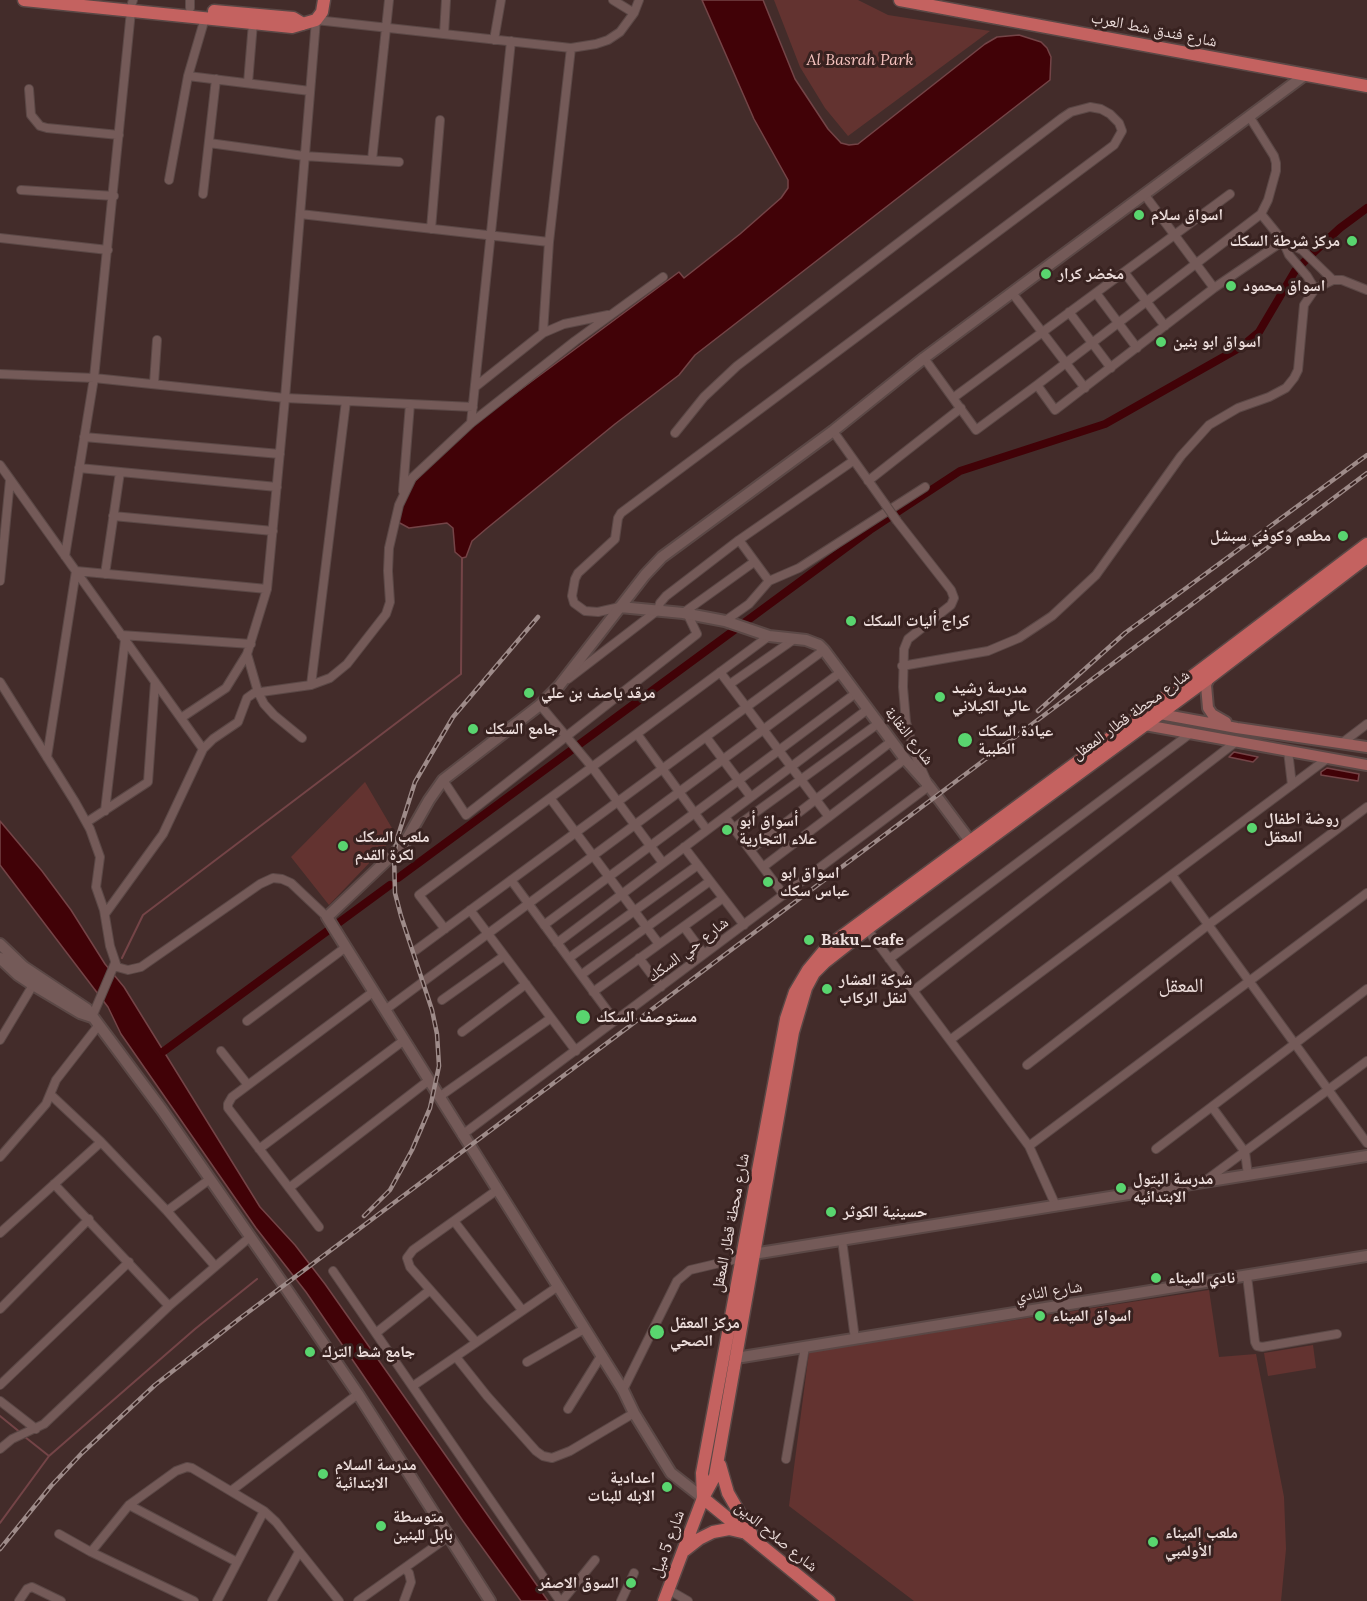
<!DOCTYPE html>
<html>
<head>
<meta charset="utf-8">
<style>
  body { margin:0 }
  canvas { display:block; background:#432c2a }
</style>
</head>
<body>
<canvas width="1367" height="1601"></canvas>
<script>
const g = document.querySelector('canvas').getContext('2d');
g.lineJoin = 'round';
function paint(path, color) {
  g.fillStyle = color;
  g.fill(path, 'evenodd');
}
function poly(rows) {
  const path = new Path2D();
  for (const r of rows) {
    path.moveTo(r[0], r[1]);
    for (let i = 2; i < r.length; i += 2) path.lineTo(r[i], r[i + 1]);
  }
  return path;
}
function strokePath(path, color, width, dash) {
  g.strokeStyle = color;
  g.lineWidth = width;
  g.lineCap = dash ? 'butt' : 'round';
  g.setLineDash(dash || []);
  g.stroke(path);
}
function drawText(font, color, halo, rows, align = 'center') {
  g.font = font + ' Lora,"Noto Naskh Arabic",serif';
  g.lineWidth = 6;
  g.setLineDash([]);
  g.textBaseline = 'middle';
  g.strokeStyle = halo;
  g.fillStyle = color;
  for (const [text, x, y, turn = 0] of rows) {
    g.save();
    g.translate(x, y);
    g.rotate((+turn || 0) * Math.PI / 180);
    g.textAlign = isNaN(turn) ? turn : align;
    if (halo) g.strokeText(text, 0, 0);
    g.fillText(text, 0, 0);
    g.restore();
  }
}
paint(poly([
  [774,0,858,0,888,15,990,31,848,136,825,108,800,67],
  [365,782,396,835,329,905,291,857],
  [1209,1290,1219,1357,1256,1354,1284,1497,1286,1549,1281,1601,914,1601,789,1506,809,1352],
  [1313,1345,1316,1368,1268,1376,1264,1353]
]), '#633330');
const water = poly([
  [702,0,763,0,795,79,828,129,841,143,849,145,858,144,985,44,997,37,1019,35,1041,42,1047,48,1051,57,1050,80,695,355,679,375,615,424,486,529,472,541,466,557,462,558,455,552,453,528,447,523,409,528,398,522,398,517,409,487,462,433,679,272,684,278,740,234,781,198,788,188,788,180,754,119,702,0],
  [1234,752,1258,757,1253,762,1229,757,1234,752],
  [1327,768,1359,774,1358,781,1321,775,1321,772,1327,768],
  [0,821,42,871,71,910,105,964,124,987,260,1207,295,1245,325,1284,548,1601,521,1601,463,1521,306,1292,256,1228,121,1034,108,1007,0,865,0,821]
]);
paint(water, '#410207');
strokePath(water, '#744447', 1.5);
strokePath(poly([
  [122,958,143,915,461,674,462,558],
  [0,1416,21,1433],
  [25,1437,49,1456],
  [0,1523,49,1456,195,1329,257,1279]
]), '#744447', 2);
strokePath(poly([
  [1313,253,1340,228,1367,208],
  [1302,264,1306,260],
  [398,878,870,530,960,471,1105,424,1241,347,1259,332,1295,271],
  [164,1051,390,885]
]), '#410207', 8);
const minor = poly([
  [613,0,634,13],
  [132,3,133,0],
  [190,8,190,0],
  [444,34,446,0],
  [494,40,501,0],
  [188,76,310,91],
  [248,83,253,23],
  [29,89,31,115,40,126,47,128,119,135],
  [209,143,304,156,399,162],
  [372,160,389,0],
  [169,180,188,76,205,18],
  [21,190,114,196],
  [203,194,216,79],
  [1144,194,1214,288],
  [300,214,549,242],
  [1261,214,1283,241,1289,255,1307,276,1315,289],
  [431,229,440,120],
  [0,238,108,250],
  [1124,272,1165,326],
  [1096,293,1137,348],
  [1013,294,1085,388],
  [1069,312,1111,368],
  [543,333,549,242,571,48],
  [924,358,976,430,1037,385,1261,214,1268,200,1276,171,1276,163,1274,156,1249,116],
  [0,374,94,378,285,398,473,407],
  [154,383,157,340],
  [1037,385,1055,410,1214,288,1283,241,1302,250,1333,280],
  [475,387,543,333,564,324,608,315],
  [953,398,1230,194],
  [471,423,511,41],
  [833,431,885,504],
  [84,437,280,454],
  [0,465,203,749],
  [79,468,277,487],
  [868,481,961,408],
  [403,491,410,404],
  [113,516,273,531],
  [739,540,769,581],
  [65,556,94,378,131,11],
  [105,574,120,472],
  [0,581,10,480],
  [620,607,598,612,585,611,574,603,572,596,575,579,578,573,615,539,618,518,621,513,1114,145,1122,131,1119,123,1110,114,1101,109,1090,107,1071,112,1062,118,737,366,704,397,675,433],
  [683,613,754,562],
  [725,621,749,604,769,581,799,568,925,487],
  [121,635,251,644],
  [247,654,258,692,264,704,274,715,302,738],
  [902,666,988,651,1019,638,1052,616,1096,575,1181,456,1209,425,1238,408,1269,397,1286,388,1294,378,1298,370,1304,305,1315,289,1333,280,1342,280,1367,290],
  [720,672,829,817],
  [568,679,658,610,660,603,666,596,739,540,853,461],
  [0,682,75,802,90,829,100,857,96,887,104,910,110,946,117,967,128,970,141,967,260,884,273,878,282,879,291,883,327,917],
  [730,684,793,640],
  [311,685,346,401],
  [540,705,592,767,663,863],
  [181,718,226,688,247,654,267,589,285,398,316,20,571,48,596,44,608,40,620,32,634,13,639,0],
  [637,734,707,830],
  [706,737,751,797],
  [1342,743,1367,724],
  [1288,751,1292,785],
  [47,757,76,571,267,589],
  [443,780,466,815,697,634,688,615],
  [550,798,659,944],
  [105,811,125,640],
  [725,817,784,895],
  [87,822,148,782,155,682],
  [734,828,879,723],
  [684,847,744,925],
  [750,850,892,741],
  [763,867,905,759],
  [1172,875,1367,1143],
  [511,880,615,1021],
  [470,910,576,1051],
  [105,914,163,834,203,749,213,739,238,722,247,698,254,693,311,685,330,678,347,664,386,614,390,602,388,571,389,548,399,505,412,478,471,423,575,341,663,277],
  [544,925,856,693],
  [684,927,704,954],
  [445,929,419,895,769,636],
  [867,929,1029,1146,1056,1206],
  [557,943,868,709],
  [416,950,824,650],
  [569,958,698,865],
  [639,958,661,987],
  [889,959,1191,733],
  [581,975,710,881],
  [913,991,1237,741],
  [593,992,723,898],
  [442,1000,504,956],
  [385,1010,841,672],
  [92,1017,115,963],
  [247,1021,346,947],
  [462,1032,526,984],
  [0,1040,33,985],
  [950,1040,1328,758],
  [221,1051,248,1085],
  [1027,1065,1208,925,1367,807],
  [51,1095,101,1142,167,1211,215,1266],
  [439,1097,551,1018],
  [1212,1107,1245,1152,1248,1175],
  [462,1135,929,786,915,755,906,722,903,687,904,649,908,639,951,605,954,598,951,590,897,521],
  [1029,1146,1367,893],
  [259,1149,403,1041],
  [1156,1149,1367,989],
  [0,1157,46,1104,56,1080,98,1026],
  [1205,1181,1367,1061],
  [54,1184,169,1306],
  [289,1188,428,1081],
  [167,1211,210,1179],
  [454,1221,522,1310],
  [319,1227,228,1108,228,1104,232,1097,373,992],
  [0,1233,101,1142],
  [842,1240,855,1339],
  [333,1271,560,1601],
  [1247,1276,1255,1342,1257,1346,1262,1347,1337,1334],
  [0,1309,89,1219],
  [376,1333,430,1290],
  [476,1342,410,1267,407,1258,413,1250,497,1190],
  [456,1357,487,1396,536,1451,543,1456,552,1458,570,1451,634,1413],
  [527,1362,584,1329],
  [0,1385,129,1262],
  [413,1386,557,1287],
  [623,1390,677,1281,690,1270,741,1258],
  [0,1401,36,1429],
  [568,1409,601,1356],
  [0,1449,12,1439,44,1424,169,1306,250,1237],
  [786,1459,805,1347],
  [231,1491,358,1394],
  [129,1505,237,1562],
  [59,1534,91,1552,194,1601],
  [91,1552,129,1505,176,1471,187,1467,192,1468,264,1511,276,1522,339,1601],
  [669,1590,688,1601],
  [19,1601,27,1589,32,1587,61,1601],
  [217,1601,264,1511],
  [272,1601,299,1552],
  [358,1601,448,1537],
  [404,1601,411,1582,409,1573,405,1569],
  [562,1601,595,1560],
  [621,1601,634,1573]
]);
const tertiary = poly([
  [620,607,683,613,725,621,769,636,806,640,819,645,824,650,905,759,929,786,970,841],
  [0,944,24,967,87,1009,162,1110,281,1281,358,1394,490,1601],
  [0,958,18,975,33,985,80,1013,92,1017],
  [753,1254,1367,1156],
  [736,1358,1367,1256],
  [703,1498,671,1473,634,1413,623,1390,327,917,404,844,429,800,443,780,540,705,559,686,645,575,662,557,833,431,924,358,1305,75]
]);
const secondary = poly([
  [1209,678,1206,685,1208,708,1212,714,1226,722],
  [1160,714,1237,728,1367,747],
  [1145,725,1367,765]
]);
const primary = poly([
  [24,0,292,27,316,20,322,12,324,0],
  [900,0,1367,86],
  [214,11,293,18,303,24],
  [720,1465,728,1493,751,1533],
  [703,1498,702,1473,786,1019,795,992,808,970,827,947,850,930,1153,706,1367,544],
  [703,1498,829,1601],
  [685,1550,699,1539,713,1532,729,1529,742,1532],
  [664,1601,703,1498,715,1476,793,1032,806,988,814,973,825,962,867,929,1209,678,1367,557]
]);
strokePath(minor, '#5b4846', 10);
strokePath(tertiary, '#5b4846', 14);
strokePath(secondary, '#5b4846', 14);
strokePath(primary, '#5b4846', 15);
strokePath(minor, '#745a58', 8);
strokePath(tertiary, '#745a58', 10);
strokePath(secondary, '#9c5e5c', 10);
strokePath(primary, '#c46260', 12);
const rail = poly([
  [1038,711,1125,633,1367,455],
  [364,1216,390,1190,412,1150,430,1108,439,1066,437,1034,432,1010,401,916,395,893,394,855,397,839,415,782,453,717,538,617],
  [0,1549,51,1486,82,1453,155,1385,239,1319,1367,473]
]);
strokePath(rail, '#9e8b89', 4.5);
strokePath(rail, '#382220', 2, [7]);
const minorBridge = poly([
  [885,504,897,521]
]);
strokePath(minorBridge, '#5b4846', 10, []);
strokePath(minorBridge, '#745a58', 8);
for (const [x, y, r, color] of [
  [1139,215,6,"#59d56f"],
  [1352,241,6,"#59d56f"],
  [1046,274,6,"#59d56f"],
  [1231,286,6,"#59d56f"],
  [1161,342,6,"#59d56f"],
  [1343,536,6,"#59d56f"],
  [851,621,6,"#59d56f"],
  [529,693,6,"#59d56f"],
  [940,697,6,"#59d56f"],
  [473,729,6,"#59d56f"],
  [965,740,8,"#59d56f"],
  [1252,828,6,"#59d56f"],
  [727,830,6,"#59d56f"],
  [343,846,6,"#59d56f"],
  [768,882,6,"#59d56f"],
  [809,940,6,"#59d56f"],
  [827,989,6,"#59d56f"],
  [583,1017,8,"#59d56f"],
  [1121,1188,6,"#59d56f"],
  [831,1212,6,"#59d56f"],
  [1156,1278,6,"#59d56f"],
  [1040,1316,6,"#59d56f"],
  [657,1332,8,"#59d56f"],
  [310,1352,6,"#59d56f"],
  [323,1474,6,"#59d56f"],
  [667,1487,6,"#59d56f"],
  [381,1526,6,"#59d56f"],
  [1153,1542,6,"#59d56f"],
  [631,1583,6,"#59d56f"]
]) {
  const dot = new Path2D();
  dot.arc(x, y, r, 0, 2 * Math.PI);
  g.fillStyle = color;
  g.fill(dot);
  strokePath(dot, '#382220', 2);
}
drawText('16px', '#ecdddb', '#382220', [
  ["شارع فندق شط العرب",1154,30,11],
  ["شارع محطة قطار المعقل",1131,715,-36],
  ["شارع النقابة",909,736,52],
  ["شارع حي السكك",688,950,-37],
  ["شارع محطة قطار المعقل",731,1223,-79],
  ["شارع النادي",1049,1292,-9],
  ["شارع صلاح الدين",776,1537,39],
  ["شارع 5 ميل",668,1544,-70]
]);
drawText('italic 16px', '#f6c3bf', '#382220', [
  ["Al Basrah Park",860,60]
]);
drawText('bold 16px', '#ecdddb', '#382220', [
  ["اسواق سلام",1151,215],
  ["مركز شرطة السكك",1340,241,"right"],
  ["مخضر كرار",1058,274],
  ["اسواق محمود",1243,286],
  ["اسواق ابو بنين",1173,342],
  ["مطعم وكوفي سبشل",1331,536,"right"],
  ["كراج أليات السكك",863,621],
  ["مدرسة رشيد",952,688],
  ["عالي الكيلاني",952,706],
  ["مرقد ياصف بن علي",541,693],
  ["جامع السكك",485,729],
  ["عيادة السكك",978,731],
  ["الطبية",978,749],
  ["روضة اطفال",1264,819],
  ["المعقل",1264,837],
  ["أسواق أبو",739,821],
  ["علاء التجارية",739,839],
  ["ملعب السكك",355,837],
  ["لكرة القدم",355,855],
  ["اسواق ابو",780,873],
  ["عباس سكك",780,891],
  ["Baku_cafe",821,940],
  ["شركة العشار",839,980],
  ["لنقل الركاب",839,998],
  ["مستوصف السكك",596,1017],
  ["مدرسة البتول",1133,1179],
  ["الابتدائيه",1133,1197],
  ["حسينية الكوثر",843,1212],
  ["نادي الميناء",1168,1278],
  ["اسواق الميناء",1052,1316],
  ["مركز المعقل",670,1323],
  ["الصحي",670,1341],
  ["جامع شط الترك",322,1352],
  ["مدرسة السلام",335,1465],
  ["الابتدائية",335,1483],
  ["اعدادية",655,1478,"right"],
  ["الابله للبنات",655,1496,"right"],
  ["متوسطة",393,1517],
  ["بابل للبنين",393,1535],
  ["ملعب الميناء",1165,1533],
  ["الأولمبي",1165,1551],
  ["السوق الاصفر",619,1583,"right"]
], 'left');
drawText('20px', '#ecdddb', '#382220', [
  ["المعقل",1181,986]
]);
</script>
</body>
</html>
